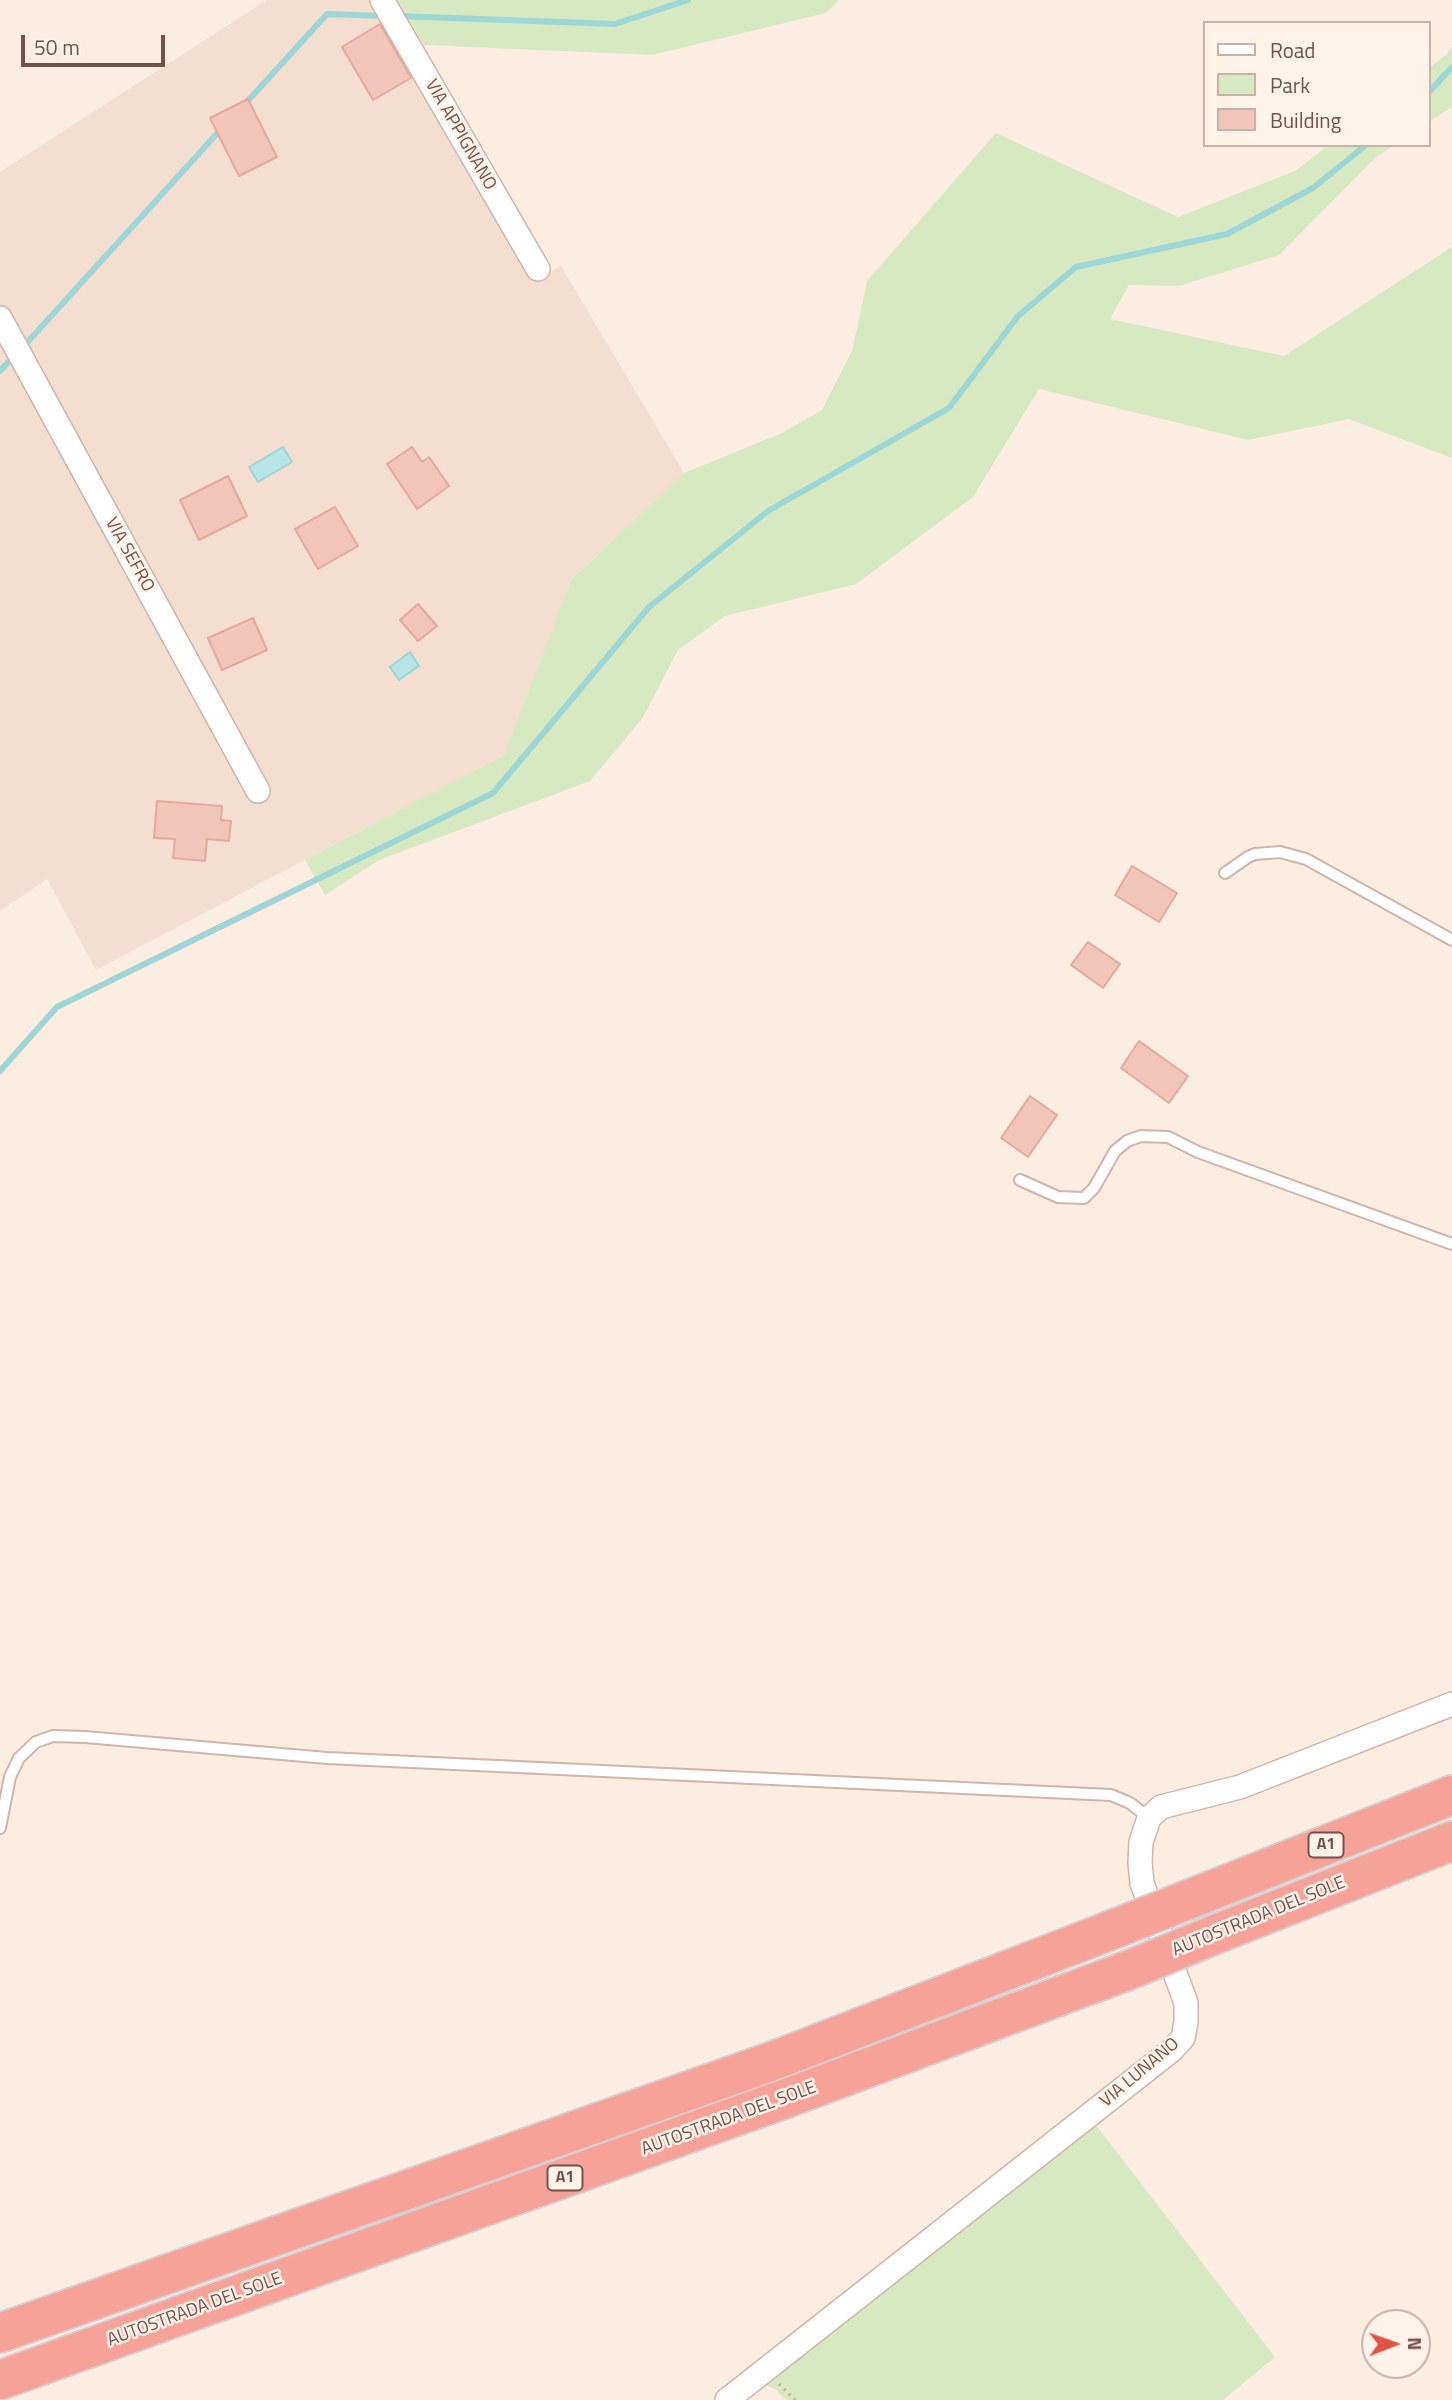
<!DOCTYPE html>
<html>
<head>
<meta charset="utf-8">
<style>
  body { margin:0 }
  #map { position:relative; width:1452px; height:2400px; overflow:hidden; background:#fcede1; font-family:"Titillium Web",sans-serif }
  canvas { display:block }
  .legend { position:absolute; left:1203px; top:21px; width:228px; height:126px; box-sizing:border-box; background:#fff2e7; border:2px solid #c7b2a7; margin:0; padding:9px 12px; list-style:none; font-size:21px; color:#735148 }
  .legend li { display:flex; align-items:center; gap:14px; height:35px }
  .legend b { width:35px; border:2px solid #c7b2a7 }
  .north { position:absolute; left:1361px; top:2309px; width:70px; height:70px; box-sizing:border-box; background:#fff2e7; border:2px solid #c7b2a7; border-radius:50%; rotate:89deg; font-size:19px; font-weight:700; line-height:28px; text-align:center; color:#735148 }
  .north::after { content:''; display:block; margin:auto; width:24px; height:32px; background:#e65146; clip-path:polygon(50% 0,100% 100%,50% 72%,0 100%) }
  .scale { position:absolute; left:21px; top:35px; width:144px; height:32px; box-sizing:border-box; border:4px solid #735148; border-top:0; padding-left:9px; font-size:21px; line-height:24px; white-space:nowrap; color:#735148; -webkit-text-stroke:5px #fff2e7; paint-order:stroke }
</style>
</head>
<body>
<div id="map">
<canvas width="1452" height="2400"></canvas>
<ul class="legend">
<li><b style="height:9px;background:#fff"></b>Road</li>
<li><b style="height:19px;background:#d7e9c0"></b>Park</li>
<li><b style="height:19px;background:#f1c6b9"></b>Building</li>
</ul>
<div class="north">N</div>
<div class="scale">50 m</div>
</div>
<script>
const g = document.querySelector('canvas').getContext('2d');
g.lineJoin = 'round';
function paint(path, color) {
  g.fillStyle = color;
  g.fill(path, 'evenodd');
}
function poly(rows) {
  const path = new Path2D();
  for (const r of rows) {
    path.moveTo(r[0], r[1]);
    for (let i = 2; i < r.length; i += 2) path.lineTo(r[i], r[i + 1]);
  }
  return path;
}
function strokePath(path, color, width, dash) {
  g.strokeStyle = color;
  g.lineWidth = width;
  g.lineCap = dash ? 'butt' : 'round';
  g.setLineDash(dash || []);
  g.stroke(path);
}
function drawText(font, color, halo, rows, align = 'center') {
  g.font = font + ' "Titillium Web",sans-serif';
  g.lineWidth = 5;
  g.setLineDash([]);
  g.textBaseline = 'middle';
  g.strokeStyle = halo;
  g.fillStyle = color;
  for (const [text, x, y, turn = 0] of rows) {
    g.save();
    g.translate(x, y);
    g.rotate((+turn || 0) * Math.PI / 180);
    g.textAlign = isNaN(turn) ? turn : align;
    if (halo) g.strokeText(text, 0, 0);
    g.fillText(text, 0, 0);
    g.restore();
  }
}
paint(poly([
  [267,0,371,0,533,282,561,266,684,473,571,580,504,755,96,970,47,879,0,911,0,172]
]), '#f3ded0');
paint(poly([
  [396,0,839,0,826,13,652,55,424,45],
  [1452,47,1452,107,1429,122,1429,68,1446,55],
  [996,133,1178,217,1295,171,1329,145,1394,145,1375,158,1279,255,1179,286,1129,285,1110,319,1284,356,1452,247,1452,458,1349,419,1248,440,1039,389,973,497,856,584,725,616,678,650,642,719,590,781,379,860,325,895,305,860,504,755,571,580,684,473,782,433,822,410,852,351,867,281],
  [1082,2107,1275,2357,1223,2400,786,2400,775,2389,741,2374]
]), '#d7e9c0');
const water = poly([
  [283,447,292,462,258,482,249,467,283,447],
  [410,652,419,666,399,680,390,667,410,652]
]);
paint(water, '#b6e5e4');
strokePath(water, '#9cd6d6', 2);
strokePath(poly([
  [397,16,615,24,688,0],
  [1429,92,1452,67],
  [245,104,327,14,383,16],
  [23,347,223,127],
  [0,371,15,355],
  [0,1071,57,1007,493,793,649,607,768,511,949,408,1018,316,1076,267,1227,234,1313,188,1366,145]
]), '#9cd6d6', 6);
const building = poly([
  [380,24,411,78,373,100,342,47,380,24],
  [248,99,277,157,239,176,210,118,248,99],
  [412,447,422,462,429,457,449,486,417,509,387,464,412,447],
  [228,476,247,516,199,540,180,500,228,476],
  [335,507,358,546,318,569,295,529,335,507],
  [418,604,437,626,418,641,400,620,418,604],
  [253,618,267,650,222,670,208,638,253,618],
  [157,801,222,806,221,820,231,821,229,841,207,839,205,861,173,858,175,839,154,838,157,801],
  [1132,866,1177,893,1159,922,1115,895,1132,866],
  [1088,942,1120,964,1103,988,1071,965,1088,942],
  [1139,1041,1188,1076,1169,1103,1121,1068,1139,1041],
  [1030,1096,1057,1115,1028,1157,1001,1138,1030,1096]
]);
paint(building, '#f1c6b9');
strokePath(building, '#e3aa9a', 2);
const lane = poly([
  [1225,873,1248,857,1255,854,1280,852,1306,859,1452,940],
  [1020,1180,1058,1197,1084,1198,1094,1188,1115,1151,1127,1141,1141,1136,1168,1137,1198,1152,1452,1244],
  [0,1828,10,1777,19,1758,36,1742,53,1736,85,1737,327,1758,1111,1795,1130,1803,1149,1818]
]);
const street = poly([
  [382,0,538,269],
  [0,318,258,791],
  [727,2400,1172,2050,1183,2038,1186,2022,1186,2003,1142,1883,1140,1863,1141,1842,1149,1818,1161,1807,1240,1787,1452,1704]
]);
const highway = poly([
  [1200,1895,1452,1795],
  [1216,1934,1452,1841],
  [0,2333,773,2061,1114,1929],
  [0,2380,787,2098,1129,1970]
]);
strokePath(lane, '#cfb5ab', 14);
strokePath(street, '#cfb5ab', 26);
strokePath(highway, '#d8cecc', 42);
strokePath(poly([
  [779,2384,795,2400]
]), '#d5aa9d', 3.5, [2, 5]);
strokePath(lane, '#fff', 10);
strokePath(street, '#fff', 23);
strokePath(highway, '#f6a298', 38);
const highwayBridge = poly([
  [1114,1929,1200,1895],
  [1129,1970,1216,1934]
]);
strokePath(highwayBridge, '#d8cecc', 42, []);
strokePath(highwayBridge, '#f6a298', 38);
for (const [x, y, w] of [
  [1326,1845,35],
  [565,2178,35]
]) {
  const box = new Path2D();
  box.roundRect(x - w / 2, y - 12.5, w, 25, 5);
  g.fillStyle = '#fff2e7';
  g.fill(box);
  strokePath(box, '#735148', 2);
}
drawText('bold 16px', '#735148', null, [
  ["A1",1326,1845],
  ["A1",565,2178]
]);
drawText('18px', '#735148', '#fff2e7', [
  ["VIA APPIGNANO",460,135,60],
  ["VIA SEFRO",129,555,61],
  ["AUTOSTRADA DEL SOLE",1259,1917,-22],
  ["VIA LUNANO",1140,2073,-40],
  ["AUTOSTRADA DEL SOLE",729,2119,-20],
  ["AUTOSTRADA DEL SOLE",195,2310,-20]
]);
</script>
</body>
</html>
